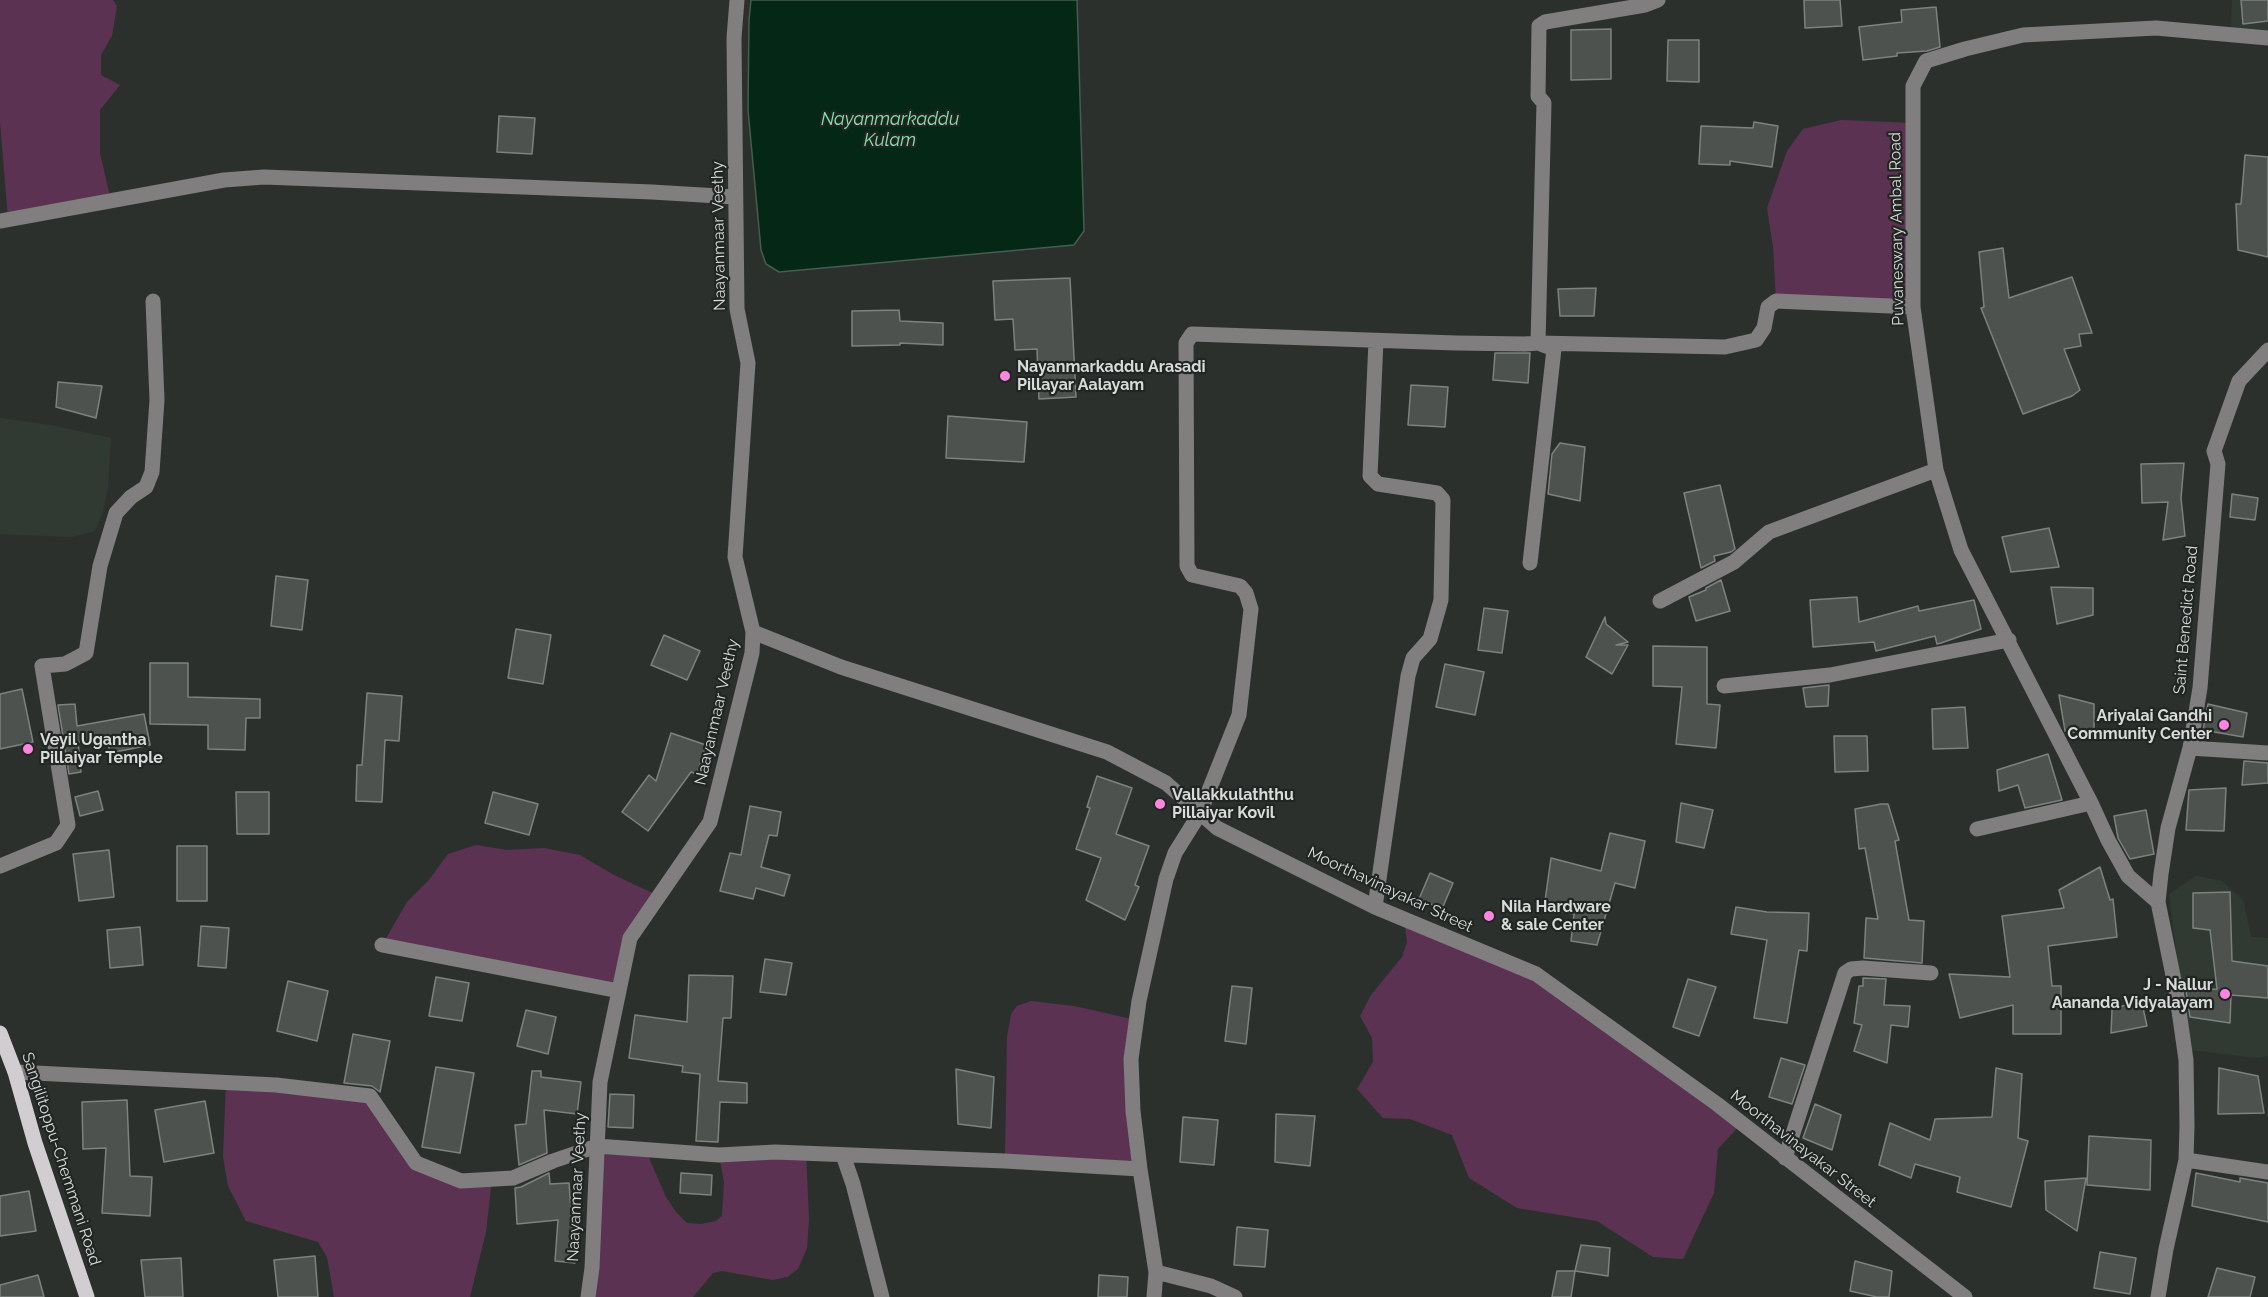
<!DOCTYPE html>
<html>
<head>
<meta charset="utf-8">
<style>
  body { margin:0 }
  canvas { display:block; background:#2b302d }
</style>
</head>
<body>
<canvas width="2268" height="1297"></canvas>
<script>
const g = document.querySelector('canvas').getContext('2d');
g.lineJoin = 'round';
function paint(path, color) {
  g.fillStyle = color;
  g.fill(path, 'evenodd');
}
function poly(rows) {
  const path = new Path2D();
  for (const r of rows) {
    path.moveTo(r[0], r[1]);
    for (let i = 2; i < r.length; i += 2) path.lineTo(r[i], r[i + 1]);
  }
  return path;
}
function strokePath(path, color, width, dash) {
  g.strokeStyle = color;
  g.lineWidth = width;
  g.lineCap = dash ? 'butt' : 'round';
  g.setLineDash(dash || []);
  g.stroke(path);
}
function drawText(font, color, halo, rows, align = 'center') {
  g.font = font + ' Raleway,sans-serif';
  g.lineWidth = 4.5;
  g.setLineDash([]);
  g.textBaseline = 'middle';
  g.strokeStyle = halo;
  g.fillStyle = color;
  for (const [text, x, y, turn = 0] of rows) {
    g.save();
    g.translate(x, y);
    g.rotate((+turn || 0) * Math.PI / 180);
    g.textAlign = isNaN(turn) ? turn : align;
    if (halo) g.strokeText(text, 0, 0);
    g.fillText(text, 0, 0);
    g.restore();
  }
}
paint(poly([
  [2232,0,2268,0,2268,38,2231,35],
  [0,418,51,425,111,438,108,487,103,512,95,531,72,537,0,534],
  [2196,876,2222,881,2243,900,2251,937,2268,938,2268,1056,2259,1058,2189,1050,2169,894]
]), '#303a33');
paint(poly([
  [0,0,113,0,117,6,112,36,101,55,101,75,120,85,100,110,100,153,111,201,8,219,0,121],
  [1841,120,1913,123,1913,307,1776,301,1773,247,1767,208,1787,151,1803,129],
  [476,845,507,850,544,848,580,855,614,875,659,896,630,938,619,991,382,945,407,902,429,880,448,854],
  [1404,919,1536,974,1742,1123,1718,1149,1714,1193,1683,1259,1653,1257,1597,1221,1517,1208,1469,1178,1452,1135,1410,1119,1383,1118,1357,1089,1373,1062,1372,1038,1360,1016,1371,995,1402,957,1407,942],
  [1031,1001,1074,1006,1136,1020,1140,1169,1005,1161,1007,1037,1011,1014,1017,1006],
  [226,1082,370,1096,416,1163,461,1181,492,1179,486,1232,470,1297,334,1297,327,1257,318,1242,246,1221,228,1186,223,1157],
  [597,1146,646,1151,666,1197,676,1212,687,1223,701,1224,716,1221,722,1216,724,1182,719,1155,806,1153,809,1219,807,1248,798,1269,787,1277,773,1280,722,1271,713,1273,693,1297,588,1297]
]), '#5b3251');
const water = poly([
  [751,0,1077,0,1084,231,1074,245,779,272,766,264,761,250,748,110,749,20,751,0]
]);
paint(water, '#052716');
strokePath(water, '#445d50', 1.5);
const building = poly([
  [1804,0,1840,0,1842,26,1805,28,1804,0],
  [2241,0,2268,0,2268,21,2243,24,2241,0],
  [1936,7,1940,47,1927,51,1897,53,1897,56,1863,60,1859,27,1902,22,1901,10,1936,7],
  [1611,29,1611,79,1571,80,1571,30,1611,29],
  [1668,40,1699,40,1699,82,1667,81,1668,40],
  [499,116,535,118,532,154,497,152,499,116],
  [1754,122,1778,126,1772,167,1730,161,1730,165,1699,164,1701,126,1753,128,1754,122],
  [2245,155,2268,157,2268,257,2238,250,2236,204,2241,204,2245,155],
  [2003,248,2009,298,2072,277,2092,333,2079,334,2081,346,2064,349,2080,390,2072,396,2023,414,1981,308,1984,307,1979,252,2003,248],
  [1070,278,1076,397,1039,399,1037,349,1015,350,1013,319,995,320,993,281,1070,278],
  [1596,288,1594,316,1560,316,1558,289,1596,288],
  [899,310,900,321,943,323,943,345,900,343,900,345,852,346,852,311,899,310],
  [1495,353,1530,353,1528,383,1493,380,1495,353],
  [58,382,102,386,96,418,56,407,58,382],
  [1411,385,1448,387,1445,427,1408,425,1411,385],
  [948,416,1027,422,1024,462,946,458,948,416],
  [1560,443,1585,447,1580,501,1548,494,1552,454,1560,443],
  [2184,463,2181,498,2185,536,2163,540,2168,502,2142,503,2141,464,2184,463],
  [1720,485,1735,549,1731,552,1714,556,1715,561,1701,568,1684,493,1720,485],
  [2232,494,2258,498,2255,520,2230,517,2232,494],
  [2049,528,2059,567,2011,572,2002,537,2049,528],
  [276,576,308,580,302,630,271,626,276,576],
  [1721,580,1730,611,1696,621,1689,597,1706,590,1706,588,1721,580],
  [2051,587,2093,588,2093,615,2057,624,2051,587],
  [1857,597,1859,622,1918,606,1919,611,1974,600,1981,629,1941,643,1937,644,1935,636,1876,651,1874,642,1813,647,1810,600,1857,597],
  [1484,608,1508,611,1502,653,1478,650,1484,608],
  [1605,617,1606,624,1628,642,1616,645,1628,645,1612,674,1586,657,1605,617],
  [516,629,551,635,543,684,508,678,516,629],
  [664,635,700,651,687,680,651,665,664,635],
  [1653,646,1707,647,1707,704,1720,705,1716,748,1676,744,1682,687,1653,686,1653,646],
  [150,663,188,663,188,697,260,699,260,718,246,718,245,750,208,749,208,725,150,724,150,663],
  [1445,664,1484,672,1475,715,1436,707,1445,664],
  [1829,685,1828,706,1806,707,1803,688,1829,685],
  [22,689,33,742,0,749,0,694,22,689],
  [367,693,402,696,399,741,385,740,382,802,356,801,357,765,362,765,367,693],
  [2059,695,2094,704,2094,735,2065,731,2059,695],
  [75,704,77,726,144,714,150,745,110,753,107,739,78,742,81,772,69,774,58,705,75,704],
  [2208,704,2247,713,2243,737,2203,730,2208,704],
  [1965,707,1968,748,1933,749,1932,709,1965,707],
  [671,733,706,745,697,774,691,772,648,831,622,812,649,775,656,781,671,733],
  [1834,736,1867,736,1868,771,1835,772,1834,736],
  [2048,754,2062,800,2025,808,2018,785,1999,791,1997,770,2048,754],
  [2244,761,2268,763,2268,783,2242,785,2244,761],
  [1097,776,1132,788,1116,834,1149,846,1135,885,1139,887,1125,920,1086,900,1101,858,1076,849,1090,808,1087,807,1097,776],
  [2226,788,2224,831,2186,830,2189,790,2226,788],
  [98,791,103,810,80,816,75,797,98,791],
  [236,792,269,792,269,834,237,834,236,792],
  [493,792,538,804,529,835,485,823,493,792],
  [1681,803,1713,810,1704,848,1676,842,1681,803],
  [1881,804,1888,804,1899,840,1895,841,1909,920,1924,921,1922,963,1864,958,1866,918,1878,919,1865,848,1859,849,1855,809,1881,804],
  [750,806,781,812,777,836,769,835,761,867,790,875,784,896,756,888,753,899,720,891,730,853,741,855,750,806],
  [2146,810,2154,854,2130,859,2118,838,2114,816,2146,810],
  [1610,833,1645,841,1635,888,1615,883,1597,945,1571,941,1574,914,1544,908,1551,858,1601,871,1610,833],
  [177,846,207,846,207,901,177,901,177,846],
  [109,850,114,897,79,901,73,854,109,850],
  [2100,867,2110,900,2113,899,2117,937,2048,946,2052,986,2061,986,2061,1034,2013,1034,2013,1005,1960,1018,1949,974,2010,977,2002,916,2064,908,2059,890,2100,867],
  [1430,873,1453,883,1442,909,1419,899,1430,873],
  [2230,892,2232,961,2268,966,2268,998,2231,995,2230,1023,2190,1017,2186,991,2217,989,2210,930,2193,928,2193,893,2230,892],
  [1736,907,1767,912,1809,913,1807,951,1799,950,1787,1023,1754,1018,1767,940,1731,934,1736,907],
  [201,926,229,928,226,968,198,966,201,926],
  [140,927,143,965,110,968,107,930,140,927],
  [765,959,792,963,786,995,760,992,765,959],
  [689,975,733,976,731,1018,723,1018,718,1081,747,1083,747,1103,720,1102,718,1142,696,1141,700,1074,682,1072,683,1066,629,1058,635,1015,687,1022,689,975],
  [436,977,469,983,462,1021,429,1016,436,977],
  [1863,978,1886,979,1884,1005,1910,1006,1908,1027,1891,1025,1887,1063,1854,1051,1862,1025,1854,1023,1859,986,1863,986,1863,978],
  [1688,979,1716,987,1699,1036,1673,1027,1688,979],
  [288,981,328,991,317,1041,277,1031,288,981],
  [1232,986,1252,988,1246,1044,1225,1041,1232,986],
  [2141,999,2147,1026,2111,1033,2112,1010,2141,999],
  [526,1010,556,1017,548,1054,517,1046,526,1010],
  [353,1034,390,1041,380,1092,372,1086,344,1083,353,1034],
  [1781,1058,1805,1065,1792,1104,1769,1097,1781,1058],
  [436,1067,474,1073,460,1153,422,1147,436,1067],
  [1996,1068,2022,1074,2018,1138,2028,1141,2011,1207,1957,1192,1960,1177,1915,1164,1911,1178,1879,1165,1890,1123,1930,1140,1935,1119,1992,1117,1996,1068],
  [2219,1068,2258,1076,2264,1113,2218,1114,2219,1068],
  [956,1069,994,1077,991,1128,958,1124,956,1069],
  [532,1071,541,1071,541,1077,581,1082,577,1114,544,1110,547,1153,519,1165,515,1125,526,1124,532,1071],
  [610,1094,634,1095,633,1128,608,1127,610,1094],
  [127,1100,130,1176,152,1177,150,1216,102,1213,106,1148,83,1149,82,1102,127,1100],
  [205,1101,214,1153,164,1162,155,1110,205,1101],
  [1815,1104,1841,1115,1832,1150,1803,1138,1815,1104],
  [1276,1114,1315,1116,1310,1166,1275,1162,1276,1114],
  [1183,1117,1218,1120,1214,1165,1180,1162,1183,1117],
  [2089,1136,2151,1140,2150,1190,2087,1185,2089,1136],
  [549,1173,550,1184,569,1183,575,1263,555,1261,558,1220,517,1224,515,1188,521,1187,549,1173],
  [681,1173,712,1175,711,1195,680,1193,681,1173],
  [2196,1173,2240,1182,2240,1178,2268,1183,2268,1222,2192,1206,2196,1173],
  [2086,1178,2077,1231,2046,1210,2045,1181,2086,1178],
  [29,1191,36,1231,0,1236,0,1196,29,1191],
  [1237,1227,1268,1230,1265,1267,1234,1265,1237,1227],
  [1581,1245,1610,1248,1608,1276,1575,1271,1581,1245],
  [2100,1252,2136,1258,2130,1294,2094,1288,2100,1252],
  [315,1256,318,1297,278,1297,274,1260,315,1256],
  [181,1258,183,1297,145,1297,141,1260,181,1258],
  [1855,1261,1892,1271,1889,1297,1877,1297,1850,1291,1855,1261],
  [2217,1268,2255,1277,2250,1297,2208,1297,2217,1268],
  [1557,1271,1575,1271,1571,1297,1552,1297,1557,1271],
  [38,1275,44,1297,0,1297,0,1285,38,1275],
  [1099,1275,1128,1277,1127,1297,1098,1297,1099,1275]
]);
paint(building, '#4d524e');
strokePath(building, '#7c827e', 1.5);
strokePath(poly([
  [0,221,224,180,264,177,652,192,735,197],
  [1530,563,1554,349,1538,343,1544,103,1538,96,1539,26,1545,22,1645,5,1658,0],
  [1660,601,1734,562,1769,532,1936,470],
  [753,632,841,667,1107,752,1166,783,1200,813,1239,715,1251,609,1246,593,1240,586,1192,575,1187,566,1186,343,1192,334,1456,343,1525,344,1538,343,1725,347,1756,340,1764,328,1768,307,1776,301,1913,307],
  [1724,686,1830,675,2009,640],
  [2190,748,2268,753],
  [1977,829,2091,803],
  [0,866,56,843,68,825,42,666,65,664,86,653,100,566,116,513,131,497,146,487,152,472,157,400,153,301],
  [2158,902,2128,876,2108,840,2091,803,1961,550,1936,470,1913,307,1913,86,1926,61,1965,49,2023,35,2156,28,2268,38],
  [1375,907,1408,676,1413,658,1430,639,1441,600,1443,500,1437,493,1378,484,1370,476,1376,341],
  [382,945,619,991],
  [15,1072,276,1085,370,1096,416,1163,461,1181,513,1178,553,1161,597,1146,719,1155,775,1152,1005,1161,1140,1169],
  [843,1155,853,1184,882,1297],
  [1785,1158,1845,973,1851,969,1863,968,1931,973],
  [2186,1160,2268,1172],
  [1156,1272,1211,1286,1235,1297],
  [588,1297,592,1268,600,1082,630,938,710,822,752,653,753,632,735,557,748,363,737,309,734,38,737,0],
  [1154,1297,1156,1272,1140,1169,1133,1111,1131,1059,1139,1001,1166,879,1175,853,1200,813,1217,828,1375,907,1536,974,1717,1104,1965,1297],
  [2158,1297,2166,1249,2186,1160,2187,1126,2186,1060,2176,990,2158,902,2161,874,2168,828,2190,748,2200,688,2218,464,2214,451,2239,381,2268,350]
]), '#807e7f', 15);
strokePath(poly([
  [0,1033,15,1072,35,1143,87,1297]
]), '#d2cdd1', 15);
for (const [x, y, r, color] of [
  [1005,376,6,"#fe86e1"],
  [2224,725,6,"#fe86e1"],
  [28,749,6,"#fe86e1"],
  [1160,804,6,"#fe86e1"],
  [1489,916,6,"#fe86e1"],
  [2225,994,6,"#fe86e1"]
]) {
  const dot = new Path2D();
  dot.arc(x, y, r, 0, 2 * Math.PI);
  g.fillStyle = color;
  g.fill(dot);
  strokePath(dot, '#212623', 2);
}
drawText('16px', '#d8dbd9', '#212623', [
  ["Puvaneswary Ambal Road",1897,229,-91],
  ["Naayanmaar Veethy",719,236,-91],
  ["Saint Benedict Road",2186,620,-85],
  ["Naayanmaar Veethy",717,712,-77],
  ["Moorthavinayakar Street",1390,890,25],
  ["Moorthavinayakar Street",1803,1149,38],
  ["Sangilitoppu-Chemmani Road",61,1159,72],
  ["Naayanmaar Veethy",577,1187,-87]
]);
drawText('bold 16px', '#d8dbd9', '#212623', [
  ["Nayanmarkaddu Arasadi",1017,367],
  ["Pillayar Aalayam",1017,385],
  ["Ariyalai Gandhi",2212,716,"right"],
  ["Community Center",2212,734,"right"],
  ["Veyil Ugantha",40,740],
  ["Pillaiyar Temple",40,758],
  ["Vallakkulaththu",1172,795],
  ["Pillaiyar Kovil",1172,813],
  ["Nila Hardware",1501,907],
  ["& sale Center",1501,925],
  ["J - Nallur",2213,985,"right"],
  ["Aananda Vidyalayam",2213,1003,"right"]
], 'left');
drawText('italic 18px', '#87e1ac', '#212623', [
  ["Nayanmarkaddu",890,120],
  ["Kulam",890,141]
]);
</script>
</body>
</html>
